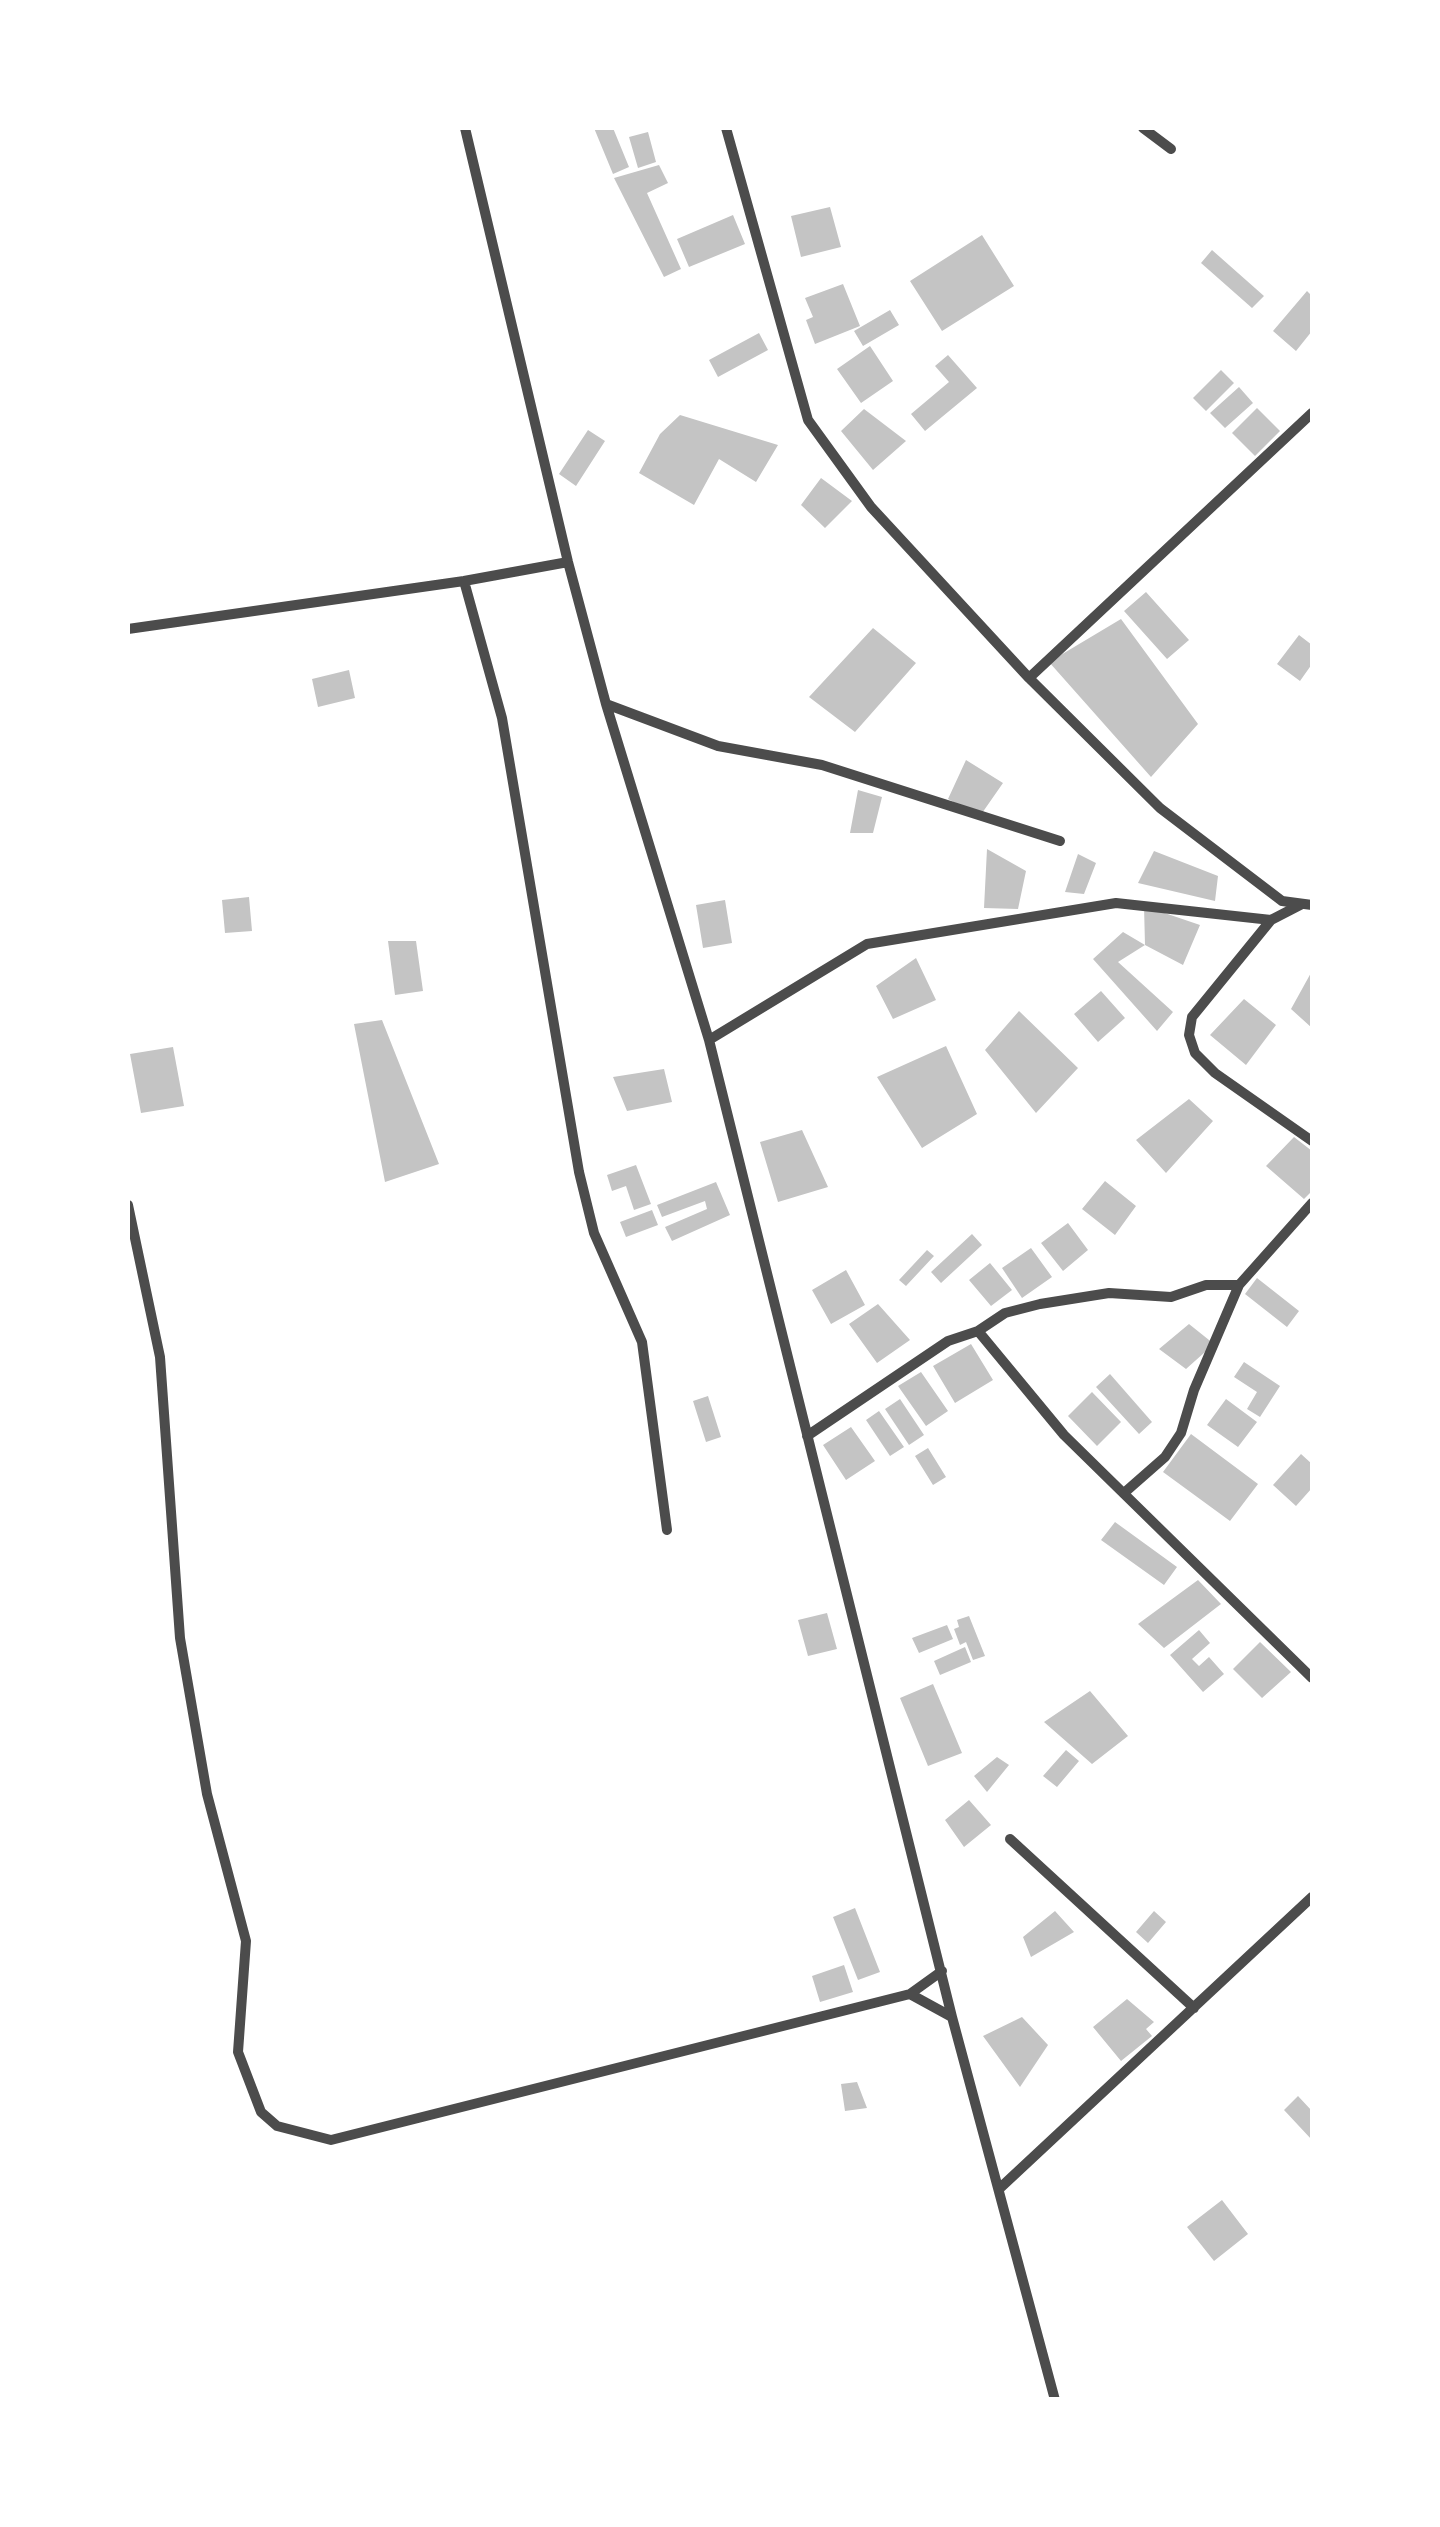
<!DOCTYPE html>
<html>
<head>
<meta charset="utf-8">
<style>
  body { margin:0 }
  #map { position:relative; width:1440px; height:2527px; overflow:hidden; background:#fff; font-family:"Sofia Sans Condensed",sans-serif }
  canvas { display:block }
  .frame { position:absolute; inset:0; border:130px solid #fff; pointer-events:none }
</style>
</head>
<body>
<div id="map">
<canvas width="1440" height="2527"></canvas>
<div class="frame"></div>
</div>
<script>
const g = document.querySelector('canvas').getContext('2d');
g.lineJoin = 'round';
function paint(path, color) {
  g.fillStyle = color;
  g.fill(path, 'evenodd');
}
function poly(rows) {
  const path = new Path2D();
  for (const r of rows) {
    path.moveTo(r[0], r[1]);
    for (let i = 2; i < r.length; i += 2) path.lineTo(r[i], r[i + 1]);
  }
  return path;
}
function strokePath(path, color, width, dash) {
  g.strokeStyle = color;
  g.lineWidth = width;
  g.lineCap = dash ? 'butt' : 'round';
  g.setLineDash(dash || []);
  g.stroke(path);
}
paint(poly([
  [594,128,613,128,629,167,613,174],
  [648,132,656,162,638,168,629,137],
  [659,165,668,183,647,193,681,269,664,277,614,178],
  [830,207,841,247,801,257,791,216],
  [733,215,745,244,689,267,677,239],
  [982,235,1014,286,942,331,910,281],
  [1212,250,1264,296,1252,308,1201,263],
  [843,284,860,326,815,344,806,320,813,317,805,298],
  [1307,291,1312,296,1312,331,1296,351,1273,331],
  [890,310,899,325,863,346,854,331],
  [759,333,768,350,718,377,709,360],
  [870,346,893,381,861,403,837,369],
  [948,355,977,388,925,431,911,414,949,382,935,366],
  [1221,370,1234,383,1206,411,1193,398],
  [1239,387,1253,403,1225,428,1210,413],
  [1257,408,1280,431,1255,456,1232,433],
  [864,409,906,441,873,470,841,431],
  [680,415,778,445,756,482,719,459,694,505,639,473,660,434],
  [588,430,605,441,576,486,559,474],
  [821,478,852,501,825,528,801,505],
  [1146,592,1189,640,1167,659,1124,611],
  [1121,619,1198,724,1151,777,1049,662],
  [873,628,916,663,855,732,809,697],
  [1299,635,1312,645,1312,664,1300,681,1277,664],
  [349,670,355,698,318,707,312,679],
  [966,760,1003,783,980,816,948,799],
  [858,790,882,797,873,833,850,833],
  [987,849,1026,871,1018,909,984,908],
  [1154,851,1218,876,1215,901,1138,883],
  [1078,854,1096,863,1084,894,1065,892],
  [249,897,252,931,225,933,222,900],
  [725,900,732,943,703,948,696,905],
  [1144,906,1200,925,1183,965,1145,945],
  [1123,932,1145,945,1118,962,1173,1012,1157,1031,1093,959],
  [388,941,416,941,423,991,395,995],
  [916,958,936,1000,893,1019,876,986],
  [1312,971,1312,1028,1291,1009],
  [1101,991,1125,1018,1098,1042,1074,1014],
  [1244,999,1276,1025,1246,1065,1210,1035],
  [1019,1011,1078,1068,1036,1113,985,1050],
  [382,1020,439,1164,385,1182,354,1024],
  [946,1046,977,1114,922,1148,877,1077],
  [173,1047,184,1106,141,1113,130,1054],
  [664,1069,672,1102,627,1111,613,1077],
  [1189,1099,1213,1121,1166,1173,1136,1140],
  [802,1130,828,1187,778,1202,760,1142],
  [1294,1137,1312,1151,1312,1191,1304,1199,1266,1166],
  [636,1165,651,1204,634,1210,626,1186,612,1191,607,1175],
  [1105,1181,1136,1206,1115,1235,1082,1209],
  [716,1182,730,1215,672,1241,665,1227,707,1209,705,1201,662,1217,657,1205],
  [652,1210,658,1225,626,1237,620,1222],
  [1068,1223,1088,1250,1063,1271,1041,1243],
  [972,1234,982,1245,941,1283,931,1272],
  [1031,1248,1052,1277,1022,1298,1002,1268],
  [927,1250,934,1256,906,1286,899,1280],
  [990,1263,1012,1290,991,1306,969,1280],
  [846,1270,865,1305,831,1324,812,1290],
  [1257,1278,1299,1311,1287,1327,1245,1294],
  [878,1304,910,1340,877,1363,849,1324],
  [1189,1324,1214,1344,1186,1369,1159,1349],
  [971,1344,993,1380,955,1403,933,1366],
  [1244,1362,1280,1386,1260,1417,1247,1409,1257,1392,1234,1377],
  [921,1372,948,1411,926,1426,898,1386],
  [1110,1374,1152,1422,1139,1434,1096,1387],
  [1092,1392,1121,1422,1097,1446,1068,1416],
  [708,1396,721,1437,706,1442,693,1401],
  [900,1399,924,1435,909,1445,885,1409],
  [1226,1399,1257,1422,1238,1447,1207,1425],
  [879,1411,904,1447,890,1456,866,1420],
  [851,1427,875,1461,846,1480,823,1445],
  [1191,1434,1258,1484,1230,1521,1163,1472],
  [928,1448,946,1477,933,1485,915,1456],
  [1301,1454,1312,1464,1312,1488,1296,1506,1273,1485],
  [1115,1522,1177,1567,1164,1585,1101,1540],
  [1198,1580,1221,1604,1164,1648,1138,1624],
  [827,1613,837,1649,808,1656,798,1620],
  [969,1616,985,1656,973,1660,966,1642,960,1645,954,1629,959,1627,957,1620],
  [947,1625,953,1639,919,1653,912,1638],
  [1199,1630,1210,1643,1192,1659,1199,1666,1209,1657,1224,1674,1203,1692,1170,1655],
  [1260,1642,1291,1672,1262,1698,1233,1669],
  [965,1647,971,1662,940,1675,934,1661],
  [933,1684,962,1753,928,1766,900,1698],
  [1090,1691,1128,1736,1092,1764,1044,1722],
  [1066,1750,1079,1761,1057,1787,1043,1776],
  [997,1757,1009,1765,987,1792,974,1776],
  [969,1800,991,1825,964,1847,945,1820],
  [855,1908,880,1972,858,1980,833,1917],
  [1055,1911,1074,1932,1031,1957,1023,1937],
  [1154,1911,1166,1922,1148,1943,1136,1932],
  [844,1965,853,1992,820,2002,812,1976],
  [1127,1999,1154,2022,1146,2029,1152,2036,1121,2061,1093,2027],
  [1022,2017,1048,2045,1020,2087,983,2036],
  [857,2082,867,2108,845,2111,841,2084],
  [1298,2096,1312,2111,1312,2140,1284,2110],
  [1222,2200,1248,2234,1214,2261,1187,2227]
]), '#c4c4c4');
strokePath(poly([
  [465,128,568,562,606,704,709,1040,952,2017,1055,2400],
  [726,128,808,420,871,507,1029,678,1160,808,1282,901,1312,905],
  [1143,128,1171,149],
  [464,581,502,718,579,1172,594,1233,642,1342,667,1530],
  [128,629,464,581,568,562],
  [1029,678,1312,413],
  [606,704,718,746,822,765,1060,841],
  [1271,920,1192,1017,1189,1035,1195,1053,1215,1073,1312,1141],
  [709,1040,867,944,1116,903,1271,920,1302,904],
  [128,1205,160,1357,180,1638,207,1794,246,1941,238,2052,261,2112,277,2126,331,2140,910,1994,942,1971],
  [978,1331,1005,1313,1040,1304,1109,1293,1171,1297,1206,1285,1239,1285],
  [807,1436,948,1341,978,1331,1064,1435,1312,1678],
  [1124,1493,1165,1457,1181,1433,1194,1390,1239,1285,1312,1203],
  [1010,1839,1194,2008],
  [910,1994,952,2017],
  [999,2189,1312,1897]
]), '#4c4c4c', 10);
</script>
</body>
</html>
